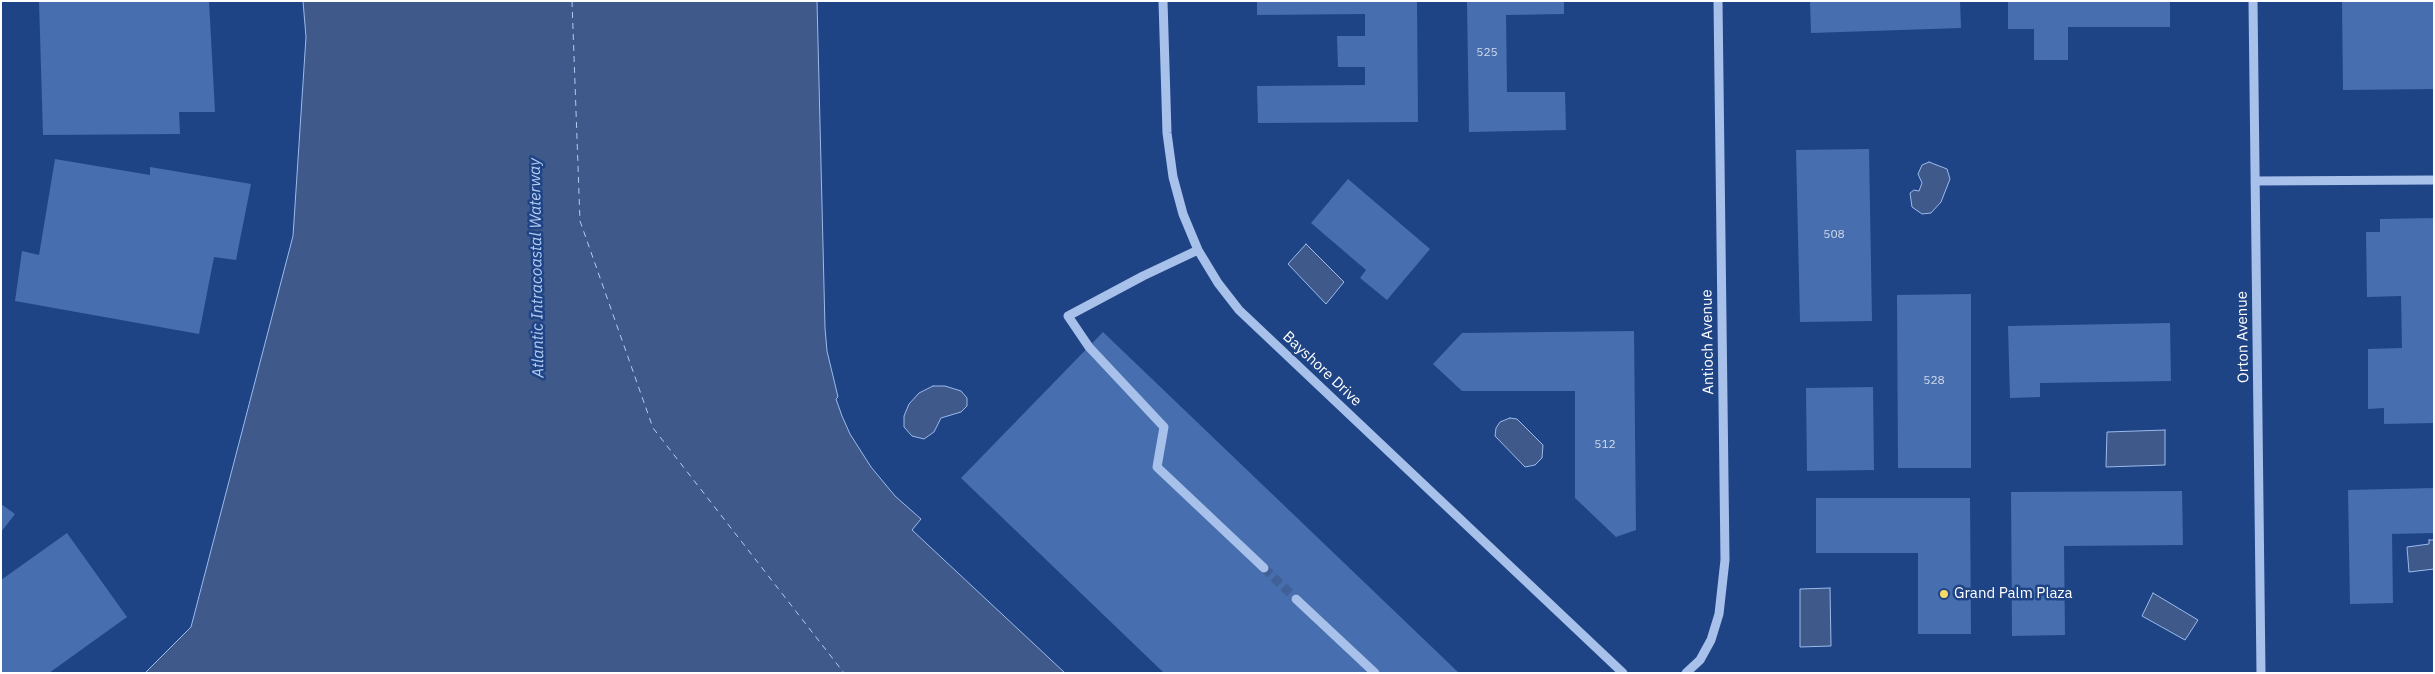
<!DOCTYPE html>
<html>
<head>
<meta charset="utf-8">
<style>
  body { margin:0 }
  #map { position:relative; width:2435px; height:674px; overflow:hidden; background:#1f4486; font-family:"IBM Plex Sans",sans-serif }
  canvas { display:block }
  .frame { position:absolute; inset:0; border:2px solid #fff; pointer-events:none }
</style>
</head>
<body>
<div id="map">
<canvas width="2435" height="674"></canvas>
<div class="frame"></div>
</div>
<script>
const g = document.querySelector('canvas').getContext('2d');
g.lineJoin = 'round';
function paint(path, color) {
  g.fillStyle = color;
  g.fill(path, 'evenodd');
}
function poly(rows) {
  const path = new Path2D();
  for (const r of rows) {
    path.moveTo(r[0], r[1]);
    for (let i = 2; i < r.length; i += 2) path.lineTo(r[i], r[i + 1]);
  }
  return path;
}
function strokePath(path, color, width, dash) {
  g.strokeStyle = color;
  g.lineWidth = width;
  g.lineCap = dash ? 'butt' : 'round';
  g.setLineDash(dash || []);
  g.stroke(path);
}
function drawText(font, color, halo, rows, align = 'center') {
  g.font = font + ' "IBM Plex Sans",sans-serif';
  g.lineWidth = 5;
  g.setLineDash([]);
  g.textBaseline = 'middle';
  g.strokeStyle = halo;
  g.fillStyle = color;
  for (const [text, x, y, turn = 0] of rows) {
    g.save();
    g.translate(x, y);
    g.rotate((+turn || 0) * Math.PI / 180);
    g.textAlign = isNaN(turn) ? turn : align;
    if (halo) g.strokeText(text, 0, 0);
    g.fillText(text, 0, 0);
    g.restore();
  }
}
const water = poly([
  [303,1,817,1,825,328,827,351,838,397,836,399,842,416,850,434,871,467,895,496,921,519,912,530,1065,673,145,673,191,627,293,236,306,37,303,1],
  [1929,162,1947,169,1950,179,1941,202,1931,213,1922,214,1912,207,1910,193,1914,190,1919,191,1922,183,1918,174,1922,165,1929,162],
  [1306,244,1344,282,1326,304,1288,264,1306,244],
  [933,386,945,386,961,391,967,398,967,406,961,412,941,418,934,432,924,439,912,436,904,427,904,416,909,404,919,393,933,386],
  [1510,418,1517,419,1543,445,1542,458,1535,465,1525,467,1495,436,1496,428,1500,422,1510,418],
  [2165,430,2165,465,2106,467,2107,432,2165,430],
  [2429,540,2434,540,2434,569,2409,572,2407,547,2429,544,2429,540],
  [1830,588,1831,646,1800,647,1800,589,1830,588],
  [2153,593,2198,620,2185,640,2142,616,2153,593]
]);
paint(water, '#3e598a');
strokePath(water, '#9bbbec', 1);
strokePath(poly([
  [572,1,580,221,653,428,844,673]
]), '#b4cbf2', 1, [6, 5]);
paint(poly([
  [39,1,209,1,215,112,179,112,180,134,43,135],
  [1257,1,1417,1,1418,122,1258,123,1257,86,1365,85,1365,67,1338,67,1337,36,1365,36,1365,14,1257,15],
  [1467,1,1564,1,1564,14,1506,15,1507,92,1565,92,1566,130,1469,132],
  [1810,1,1960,1,1961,28,1811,33],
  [2008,1,2170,1,2170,27,2068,27,2068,60,2034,60,2034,29,2008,29],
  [2413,1,2434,1,2434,89,2343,90,2342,2],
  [1869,149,1872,321,1800,322,1796,150],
  [55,159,150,175,150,167,251,184,236,260,214,257,199,334,15,301,22,251,39,255],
  [1348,179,1430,249,1387,300,1360,278,1366,270,1311,223],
  [2434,218,2434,423,2384,424,2384,408,2368,409,2368,349,2402,348,2401,296,2367,297,2366,232,2380,232,2380,219],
  [1971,294,1971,468,1898,468,1897,295],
  [2170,323,2171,381,2040,383,2040,397,2010,398,2008,326],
  [1634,331,1636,530,1616,537,1575,498,1575,391,1462,391,1433,364,1462,333],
  [1103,332,1459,673,1164,673,961,478],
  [1873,387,1874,470,1807,471,1806,388],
  [2434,488,2434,533,2392,534,2393,603,2350,604,2348,490],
  [2182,491,2183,545,2064,546,2065,635,2012,636,2011,492],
  [1816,498,1970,498,1971,634,1918,634,1918,553,1816,553],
  [1,504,15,514,1,532],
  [67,533,127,617,49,673,1,673,1,580]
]), '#476eaf');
strokePath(poly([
  [1264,568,1296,599]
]), '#416098', 9, [9, 4.5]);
strokePath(poly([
  [1163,1,1167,133,1173,177,1183,214,1198,250,1218,283,1239,310,1623,673],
  [2253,1,2261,673],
  [2255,181,2434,180],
  [1198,250,1143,276,1068,316,1089,347,1164,427,1157,467,1264,568],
  [1296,599,1375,673],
  [1686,673,1700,660,1711,640,1719,614,1725,560,1718,1]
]), '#a8c1ea', 9);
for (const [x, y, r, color] of [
  [1944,594,5,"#f8da68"]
]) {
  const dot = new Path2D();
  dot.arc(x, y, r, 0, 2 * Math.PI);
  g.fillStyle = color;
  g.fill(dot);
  strokePath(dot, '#1f4486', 2);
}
drawText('12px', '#d1dbeb', null, [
  ["525",1487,53],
  ["508",1834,235],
  ["528",1934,381],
  ["512",1605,445]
]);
drawText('15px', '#fff', '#1f4486', [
  ["Orton Avenue",2243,337,-91],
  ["Antioch Avenue",1708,342,-91],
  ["Bayshore Drive",1322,369,43]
]);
drawText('15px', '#fff', '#1f4486', [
  ["Grand Palm Plaza",1954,594]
], 'left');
drawText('italic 16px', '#b4cbf2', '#1f4486', [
  ["Atlantic Intracoastal Waterway",537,268,-91]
]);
</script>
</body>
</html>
